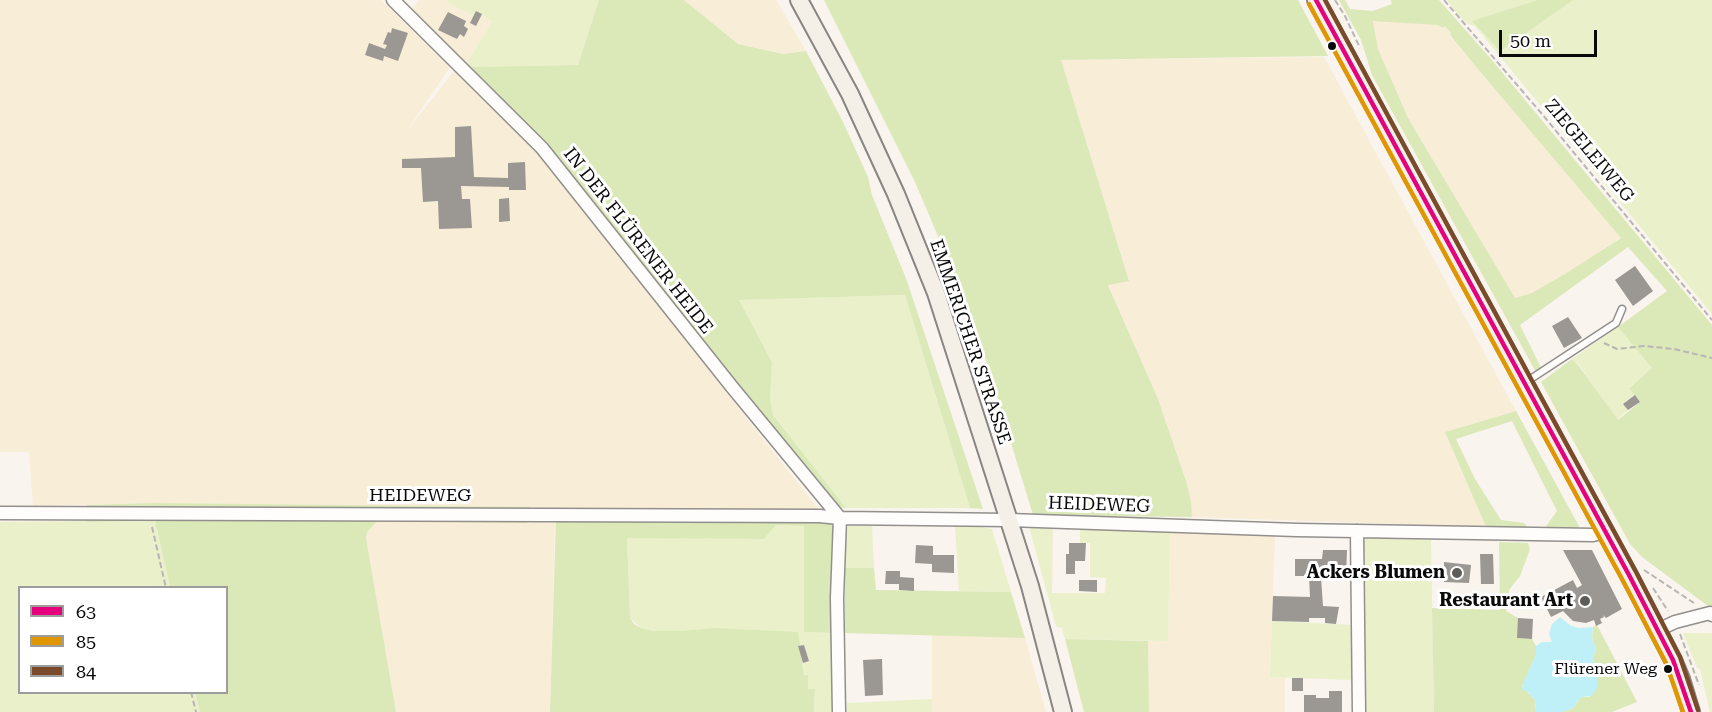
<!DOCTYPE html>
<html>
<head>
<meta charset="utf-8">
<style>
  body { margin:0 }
  #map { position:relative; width:1712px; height:712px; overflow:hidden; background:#f9f4ed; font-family:"Roboto Serif",serif }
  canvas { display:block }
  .legend { position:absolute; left:18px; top:586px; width:210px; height:108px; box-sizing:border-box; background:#fff; border:2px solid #9d9d9d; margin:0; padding:8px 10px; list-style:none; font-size:18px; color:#0a0a0a }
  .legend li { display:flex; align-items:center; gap:12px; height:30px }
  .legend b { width:30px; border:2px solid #9d9d9d }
  .scale { position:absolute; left:1499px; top:30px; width:98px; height:27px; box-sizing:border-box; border:3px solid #0a0a0a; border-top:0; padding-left:8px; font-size:18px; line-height:21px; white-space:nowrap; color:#0a0a0a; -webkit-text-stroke:4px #fff; paint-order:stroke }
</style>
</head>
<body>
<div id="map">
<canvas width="1712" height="712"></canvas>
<ul class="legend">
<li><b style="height:8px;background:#e5007d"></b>63</li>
<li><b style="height:8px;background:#df9601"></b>85</li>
<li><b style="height:8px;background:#7a4b2a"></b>84</li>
</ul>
<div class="scale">50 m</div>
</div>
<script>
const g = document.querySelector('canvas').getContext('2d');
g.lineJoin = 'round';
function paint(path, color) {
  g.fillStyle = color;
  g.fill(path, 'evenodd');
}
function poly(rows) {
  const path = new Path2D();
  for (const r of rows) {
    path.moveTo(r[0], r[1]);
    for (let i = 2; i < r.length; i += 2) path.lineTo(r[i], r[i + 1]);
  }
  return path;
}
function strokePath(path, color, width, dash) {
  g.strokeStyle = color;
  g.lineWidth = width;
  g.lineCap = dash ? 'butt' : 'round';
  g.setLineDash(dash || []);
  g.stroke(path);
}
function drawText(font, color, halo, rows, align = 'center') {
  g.font = font + ' "Roboto Serif",serif';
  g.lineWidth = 6;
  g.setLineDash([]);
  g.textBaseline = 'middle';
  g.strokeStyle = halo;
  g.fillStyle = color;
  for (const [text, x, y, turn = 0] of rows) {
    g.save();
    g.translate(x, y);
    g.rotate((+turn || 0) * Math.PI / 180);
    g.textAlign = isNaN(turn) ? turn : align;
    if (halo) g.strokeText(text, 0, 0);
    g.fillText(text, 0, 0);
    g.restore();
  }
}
paint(poly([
  [0,0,381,0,450,67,406,132,454,71,536,152,820,511,153,503,33,506,29,452,0,452],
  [418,0,448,0,448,2,473,16,476,11,492,22,467,63,412,11],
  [684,0,776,0,806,51,783,54,738,44],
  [1373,20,1437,25,1443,28,1445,26,1451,33,1450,36,1477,68,1621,237,1565,275,1533,293,1515,298,1408,118,1378,49],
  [1324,57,1516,411,1445,432,1486,527,1192,517,1191,501,1186,481,1158,399,1108,284,1129,280,1061,60],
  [377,521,555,523,550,712,396,712,366,538,367,532],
  [1170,529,1275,535,1270,676,1285,678,1285,712,1149,712,1148,641,1168,641],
  [932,635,1025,638,1046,712,932,712]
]), '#f8edd7');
paint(poly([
  [448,0,599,0,578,65,471,67,467,63,492,22,477,11,474,16,447,2],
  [1447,0,1712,0,1712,314,1475,26,1468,24,1458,15],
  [905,295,970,508,846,508,773,415,770,399,772,362,739,300],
  [1618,327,1653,368,1629,387,1635,395,1624,404,1628,410,1617,420,1579,365,1572,359],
  [157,520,156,525,170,587,20,588,20,692,195,693,200,712,0,712,0,522],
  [1053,524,1052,593,1105,593,1106,578,1090,577,1090,543,1080,543,1080,527,1170,529,1168,641,1065,639,1062,628,1056,626,1030,530,1032,526],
  [776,525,804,526,804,632,834,633,835,712,814,712,815,690,808,689,808,675,804,675,803,663,809,661,804,645,798,646,797,632,653,631,641,628,630,618,627,537,764,539],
  [955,525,977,526,992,529,1011,592,959,591],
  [849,526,872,526,874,568,845,568,846,530],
  [1364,538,1431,540,1434,712,1365,712],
  [1272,621,1353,625,1354,680,1270,677],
  [1683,633,1712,633,1712,712,1710,712,1700,669,1697,668],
  [932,699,932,712,847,712,847,703]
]), '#e9f0ca');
paint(poly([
  [599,0,684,0,738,44,783,54,806,51,843,122,868,177,872,195,907,281,983,509,970,508,905,295,739,300,772,362,770,399,773,415,846,508,836,507,550,147,471,67,578,65],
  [824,0,1298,0,1328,56,1061,60,1129,281,1108,285,1158,399,1186,481,1191,501,1192,517,1033,515,974,321,915,182],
  [1339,0,1345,0,1350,9,1373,11,1392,4,1391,0,1439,0,1491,59,1712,325,1712,609,1642,557,1630,544,1541,382,1572,359,1578,365,1618,420,1640,402,1629,388,1652,368,1618,327,1667,291,1628,247,1520,325,1542,370,1536,372,1372,75,1361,40],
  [1373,21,1437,25,1444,28,1445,26,1451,33,1450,35,1477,68,1621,238,1565,274,1532,293,1515,298,1408,118,1378,49],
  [1538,0,1573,0,1500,51,1472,21],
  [1516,411,1579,526,1576,530,1544,529,1557,511,1512,421,1456,439,1475,479,1501,520,1524,523,1528,528,1486,527,1445,432],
  [153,503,530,507,527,523,377,521,367,532,366,538,396,712,200,712,195,693,226,692,226,588,170,587,156,525,156,520,87,522,87,505],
  [556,518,830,521,835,526,834,633,804,632,804,526,776,525,764,539,627,538,630,618,634,624,641,628,653,631,683,631,715,628,798,632,804,675,808,675,808,689,815,689,814,712,550,712],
  [1499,542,1528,543,1530,549,1520,576,1509,590,1506,611,1518,618,1518,638,1532,639,1536,646,1536,655,1522,686,1535,700,1536,712,1434,712,1432,608,1500,610],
  [845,568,874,568,876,590,1011,592,1025,638,845,633],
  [1597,625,1637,702,1612,712,1562,712,1573,708,1581,697,1590,697,1597,670,1593,659,1596,649,1592,638,1593,627],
  [1065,639,1148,641,1149,712,1084,712]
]), '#dbe8b8');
paint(poly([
  [1560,617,1570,625,1578,628,1593,627,1592,638,1596,649,1593,659,1597,670,1597,688,1592,696,1581,697,1573,708,1562,712,1536,712,1535,700,1528,692,1522,690,1523,683,1536,655,1536,646,1542,642,1552,642,1549,634,1552,624]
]), '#bff0f7');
paint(poly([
  [476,11,482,14,476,26,470,23],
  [448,12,466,21,464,26,468,29,464,37,460,34,457,39,438,30],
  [392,28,408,33,398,61,384,56,383,61,365,55,369,43,385,49,387,45,383,44,388,32,391,33],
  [471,126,474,177,508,178,508,163,525,162,526,190,509,190,509,187,461,186,462,199,470,199,472,228,439,229,438,201,423,202,421,168,402,168,402,159,455,157,455,127],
  [509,198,510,221,499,222,499,199],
  [1635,266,1653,291,1633,306,1615,280],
  [1568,317,1582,338,1564,348,1552,326],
  [1635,395,1640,402,1628,410,1623,404],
  [1069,543,1086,543,1085,561,1075,561,1075,574,1066,574,1066,554,1069,554],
  [916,545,933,546,933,555,954,555,954,573,932,572,932,564,915,563],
  [1323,550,1347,550,1346,578,1321,577,1323,606,1339,607,1336,624,1325,623,1325,618,1309,618,1309,622,1272,621,1273,596,1310,597,1309,576,1295,576,1295,559,1322,559],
  [1563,550,1592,550,1622,609,1606,618,1603,615,1604,617,1600,619,1602,623,1596,626,1594,620,1586,623,1573,621,1563,611,1551,617,1541,597,1573,580,1577,588,1582,585],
  [1480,554,1493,554,1494,584,1481,584],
  [1444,562,1471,565,1469,583,1444,582],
  [886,571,900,571,900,577,914,578,914,591,899,590,899,584,885,584],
  [1079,580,1097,580,1097,592,1079,591],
  [1518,618,1533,619,1532,639,1517,638],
  [804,645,809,661,803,663,798,646],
  [882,659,883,695,865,696,863,660],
  [1292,678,1303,678,1303,691,1292,691],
  [1329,691,1342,691,1342,712,1304,712,1304,695,1316,695,1316,698,1329,698]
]), '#9b9793');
const lane = poly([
  [1526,382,1616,323,1622,309]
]);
const street = poly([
  [393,0,542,148,732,387,840,518,837,598,839,712],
  [0,513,819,516,840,518,1009,520,1297,530,1593,535,1606,532],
  [1357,531,1359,712],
  [1658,630,1675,622,1710,613,1712,615]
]);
const secondary = poly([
  [799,0,850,94,896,194,936,293,1030,586,1063,712],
  [1316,0,1629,575,1673,660,1681,679,1691,712]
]);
strokePath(lane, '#928f8c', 9);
strokePath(street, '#928f8c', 15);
strokePath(secondary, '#888683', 20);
strokePath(poly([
  [1335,0,1345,16,1360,48],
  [1444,0,1542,114,1712,320],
  [1604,343,1617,349,1644,346,1674,349,1712,358],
  [152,527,166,588],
  [1644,570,1694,603],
  [1653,588,1668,611],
  [1680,634,1699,685],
  [191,692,196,712]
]), '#b7b6b5', 2, [6, 3]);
strokePath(lane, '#fefdfc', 6);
strokePath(street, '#fefdfc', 12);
strokePath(secondary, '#f4f0e7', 16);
strokePath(poly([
  [1316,0,1629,575,1673,660,1691,712]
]), '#e5007d', 4.5);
strokePath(poly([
  [1309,4,1622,579,1666,663,1683,712]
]), '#df9601', 4.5);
strokePath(poly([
  [1325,0,1636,572,1680,657,1698,710]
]), '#7a4b2a', 4.5);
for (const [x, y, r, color] of [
  [1332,46,5,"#0a0a0a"],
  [1457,573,6,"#5e5c59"],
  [1585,601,6,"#5e5c59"],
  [1668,669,5,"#0a0a0a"]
]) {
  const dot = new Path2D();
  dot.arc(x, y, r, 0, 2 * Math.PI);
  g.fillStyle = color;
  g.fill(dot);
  strokePath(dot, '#fff', 2);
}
drawText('16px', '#0a0a0a', '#fff', [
  ["Flürener Weg",1657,669]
], 'right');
drawText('18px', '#0a0a0a', '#fff', [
  ["ZIEGELEIWEG",1589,151,50],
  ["IN DER FLÜRENER HEIDE",638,241,52],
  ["EMMERICHER STRASSE",970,342,71],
  ["HEIDEWEG",420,496],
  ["HEIDEWEG",1099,505,2]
]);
drawText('bold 18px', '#0a0a0a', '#fff', [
  ["Ackers Blumen",1445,573],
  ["Restaurant Art",1573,601]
], 'right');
</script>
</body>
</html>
